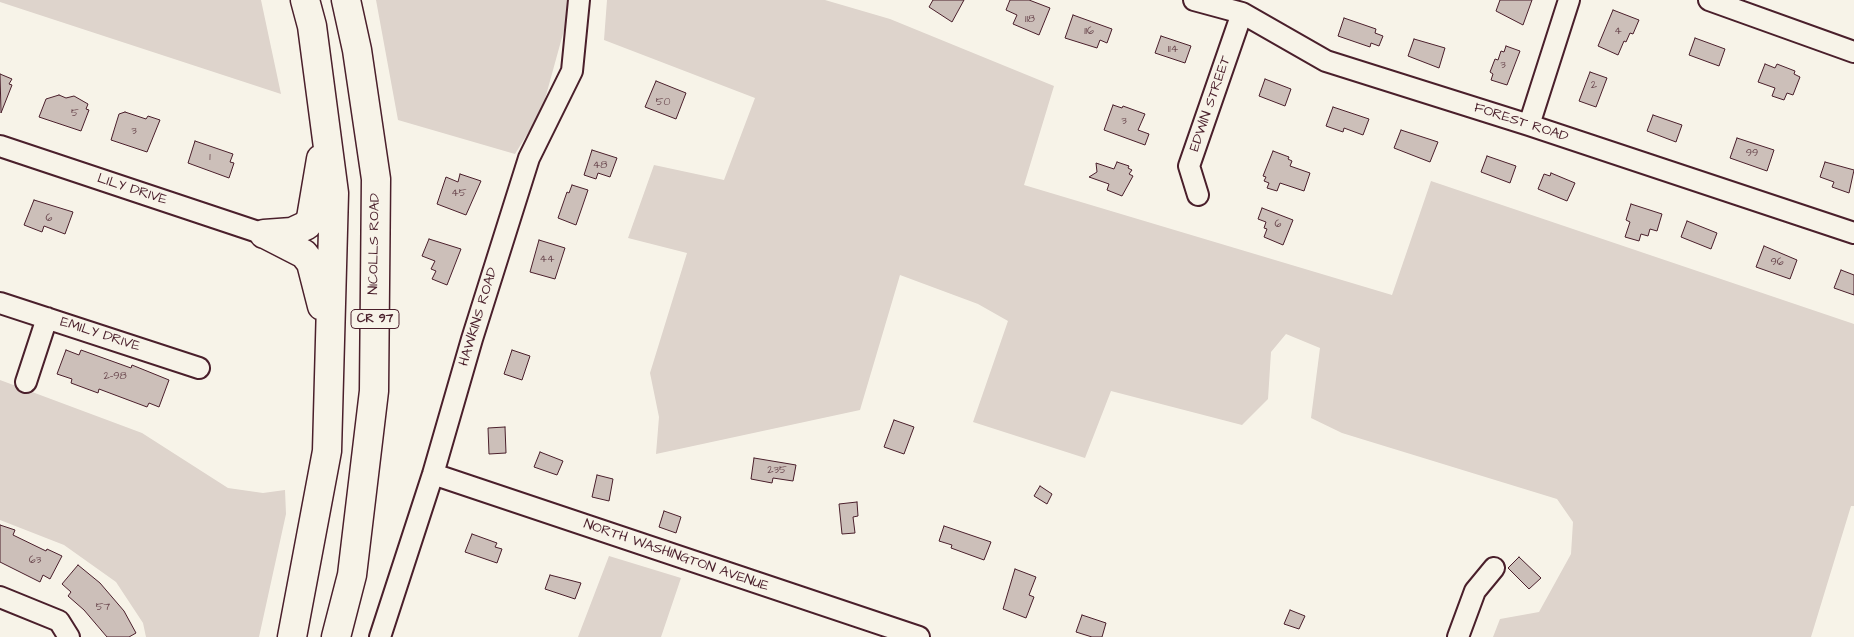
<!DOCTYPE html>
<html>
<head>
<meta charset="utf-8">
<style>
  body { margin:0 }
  canvas { display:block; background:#f7f3e8 }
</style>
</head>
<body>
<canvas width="1854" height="637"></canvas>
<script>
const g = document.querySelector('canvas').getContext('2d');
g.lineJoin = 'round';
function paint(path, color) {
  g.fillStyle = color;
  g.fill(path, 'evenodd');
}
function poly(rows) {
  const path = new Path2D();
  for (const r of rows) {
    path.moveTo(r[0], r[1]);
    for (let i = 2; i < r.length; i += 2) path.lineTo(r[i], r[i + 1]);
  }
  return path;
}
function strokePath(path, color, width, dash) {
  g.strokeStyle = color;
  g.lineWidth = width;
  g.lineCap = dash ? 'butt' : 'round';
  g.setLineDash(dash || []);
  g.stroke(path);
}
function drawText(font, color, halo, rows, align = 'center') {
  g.font = font + ' "Architects Daughter",sans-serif';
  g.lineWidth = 4;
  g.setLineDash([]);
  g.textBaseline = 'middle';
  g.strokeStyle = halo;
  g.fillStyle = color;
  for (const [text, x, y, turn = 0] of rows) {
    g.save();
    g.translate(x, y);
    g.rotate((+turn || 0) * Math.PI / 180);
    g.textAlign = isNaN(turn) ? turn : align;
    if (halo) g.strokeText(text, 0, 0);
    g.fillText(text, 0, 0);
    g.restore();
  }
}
paint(poly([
  [0,0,261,0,281,94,0,2],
  [376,0,569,0,569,12,542,110,515,154,398,120],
  [607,0,825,0,890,19,1054,86,1024,185,1392,295,1431,181,1854,324,1854,506,1851,506,1811,637,1493,637,1500,619,1539,612,1571,554,1573,522,1557,499,1342,433,1311,418,1320,348,1286,334,1271,352,1268,399,1242,425,1111,391,1085,458,973,422,1008,321,978,304,900,275,860,410,656,454,659,417,650,373,687,253,628,238,654,165,724,180,755,98,604,40],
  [0,380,142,433,228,488,263,493,285,490,286,514,259,637,146,637,143,623,116,582,64,545,0,520],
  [609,556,681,578,661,637,578,637]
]), '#ded4cc');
const building = poly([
  [933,0,964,0,952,22,929,7,933,0],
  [1010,0,1029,0,1050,8,1039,35,1013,24,1017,15,1006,10,1010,0],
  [1500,0,1532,0,1523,25,1496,11,1500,0],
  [1613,10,1639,20,1633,34,1630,33,1626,42,1624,41,1618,55,1598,46,1613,10],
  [1073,15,1112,29,1107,43,1100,40,1097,48,1065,38,1073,15],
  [1344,18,1376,29,1375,33,1383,36,1379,46,1371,43,1370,47,1338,36,1344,18],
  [1161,36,1191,46,1185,63,1155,53,1161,36],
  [1695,38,1725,49,1719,66,1689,55,1695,38],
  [1414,39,1445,48,1439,68,1408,56,1414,39],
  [1506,46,1520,51,1507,85,1491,80,1493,74,1490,72,1495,59,1498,60,1501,51,1504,52,1506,46],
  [1765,64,1775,68,1777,64,1795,71,1794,74,1800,77,1793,95,1787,93,1784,100,1772,96,1775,88,1758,82,1765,64],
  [1590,72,1607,78,1596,107,1579,101,1590,72],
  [0,74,12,79,9,84,12,85,1,113,0,74],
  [1265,79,1291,89,1285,106,1259,96,1265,79],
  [656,81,686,93,676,119,645,107,656,81],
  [59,95,66,98,74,96,88,104,86,109,89,110,81,131,39,117,46,99,59,95],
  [1113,105,1122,108,1123,106,1145,114,1138,130,1149,134,1145,145,1104,130,1113,105],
  [1333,107,1369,119,1363,135,1344,128,1343,132,1326,126,1333,107],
  [125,112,146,119,148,116,160,120,147,152,111,140,119,114,125,112],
  [1653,115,1682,125,1676,142,1647,131,1653,115],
  [1401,130,1438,142,1430,162,1394,148,1401,130],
  [1737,138,1774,150,1767,171,1730,158,1737,138],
  [195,141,233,154,230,162,234,163,229,178,188,163,195,141],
  [592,150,617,158,610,177,598,173,596,179,584,175,592,150],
  [1273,151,1289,157,1288,159,1292,161,1290,166,1310,173,1304,191,1280,183,1277,191,1267,188,1269,183,1264,181,1266,177,1263,176,1273,151],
  [1487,156,1516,166,1510,183,1481,172,1487,156],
  [1117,162,1129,166,1128,168,1132,170,1129,174,1133,176,1122,196,1107,190,1109,184,1089,177,1097,172,1096,163,1114,169,1117,162],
  [1825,162,1854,170,1849,193,1832,187,1834,182,1820,177,1825,162],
  [1551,173,1575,183,1567,201,1538,189,1544,174,1550,176,1551,173],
  [460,174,481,181,466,215,437,204,446,177,458,182,460,174],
  [572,185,588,190,576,225,558,218,567,192,569,193,572,185],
  [34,200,73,212,65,234,44,226,42,232,24,225,34,200],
  [1631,204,1662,214,1657,231,1650,229,1648,236,1641,234,1639,241,1625,237,1630,222,1626,220,1631,204],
  [1262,208,1293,220,1283,245,1264,237,1267,229,1264,228,1266,222,1258,219,1262,208],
  [1687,221,1717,233,1711,249,1681,237,1687,221],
  [429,239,461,249,447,285,432,279,436,271,431,269,435,261,422,256,429,239],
  [539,240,565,248,555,279,530,272,539,240],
  [1764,246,1797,260,1790,279,1756,267,1764,246],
  [1841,270,1854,275,1854,295,1834,288,1841,270],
  [66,350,79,355,81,350,131,368,132,365,169,380,159,407,149,403,147,407,99,389,98,393,71,383,72,379,57,374,66,350],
  [512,350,530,356,522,380,504,374,512,350],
  [894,420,914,427,904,454,884,447,894,420],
  [505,427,506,453,489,454,488,428,505,427],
  [540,452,563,461,557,475,534,467,540,452],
  [754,458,796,465,793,481,773,478,772,483,751,479,754,458],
  [597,475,613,479,609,501,592,497,597,475],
  [1040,486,1052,494,1047,504,1034,496,1040,486],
  [857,502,858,516,853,517,855,533,842,534,839,504,857,502],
  [664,511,681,517,676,533,659,527,664,511],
  [0,525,15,530,13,535,46,551,47,549,62,556,50,579,43,575,40,582,0,562,0,525],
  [944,526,991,542,984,560,951,548,952,545,939,541,944,526],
  [472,534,497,543,495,547,502,549,497,563,465,552,472,534],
  [1519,557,1541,578,1529,589,1508,568,1519,557],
  [78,565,100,583,124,611,136,633,129,637,107,637,84,610,68,596,71,592,62,584,78,565],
  [1015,569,1036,577,1029,595,1034,597,1026,618,1003,609,1015,569],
  [550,575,581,583,575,599,545,589,550,575],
  [1290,610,1305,616,1299,629,1284,624,1290,610],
  [1082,615,1106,623,1102,637,1092,637,1076,632,1082,615]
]);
paint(building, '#ccbfb9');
strokePath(building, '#4a1f2b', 1);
const minor = poly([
  [1194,0,1242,13,1326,61,1529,125,1854,233],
  [1709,0,1854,52],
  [1529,125,1569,0],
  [0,146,264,234],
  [1198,195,1189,166,1242,13],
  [0,303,199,368],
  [26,382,47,318],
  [433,474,919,637],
  [0,597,59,621,69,637],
  [380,637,433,474,472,339,529,158,572,71,579,0],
  [1458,637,1475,591,1494,568]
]);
const highway = poly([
  [264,234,292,232,307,225,311,218,321,159],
  [265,234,304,254,311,263,322,306],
  [292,637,327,451,334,193,312,26,305,0],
  [336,637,352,575,374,391,376,179,357,50,346,0]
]);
strokePath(minor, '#4a1f2b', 24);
strokePath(highway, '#4a1f2b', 31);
strokePath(minor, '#f7f3e8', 20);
strokePath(highway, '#f7f3e8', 28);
drawText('11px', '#6a474e', null, [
  ["118",1030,20],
  ["116",1089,32],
  ["4",1618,32],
  ["114",1173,50],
  ["3",1503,66],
  ["2",1594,86],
  ["50",663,103],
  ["5",75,114],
  ["3",1124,122],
  ["3",134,132],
  ["99",1752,154],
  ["1",210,158],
  ["48",600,166],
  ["45",459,194],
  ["6",49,219],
  ["6",1278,225],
  ["44",547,260],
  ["96",1777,263],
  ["2-98",115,377],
  ["235",777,471],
  ["63",35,561],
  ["57",103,608]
]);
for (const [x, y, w] of [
  [375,319,48]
]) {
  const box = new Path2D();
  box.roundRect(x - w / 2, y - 9.5, w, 19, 4);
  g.fillStyle = '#f7f3e8';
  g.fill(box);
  strokePath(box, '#4a1f2b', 1);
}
drawText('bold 12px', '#4a1f2b', null, [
  ["CR 97",375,319]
]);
drawText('14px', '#4a1f2b', '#f7f3e8', [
  ["EDWIN STREET",1211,104,-71],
  ["FOREST ROAD",1521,123,18],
  ["LILY DRIVE",132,190,18],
  ["NICOLLS ROAD",375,244,-89],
  ["HAWKINS ROAD",479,317,-73],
  ["EMILY DRIVE",100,335,18],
  ["NORTH WASHINGTON AVENUE",676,556,19]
]);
</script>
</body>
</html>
